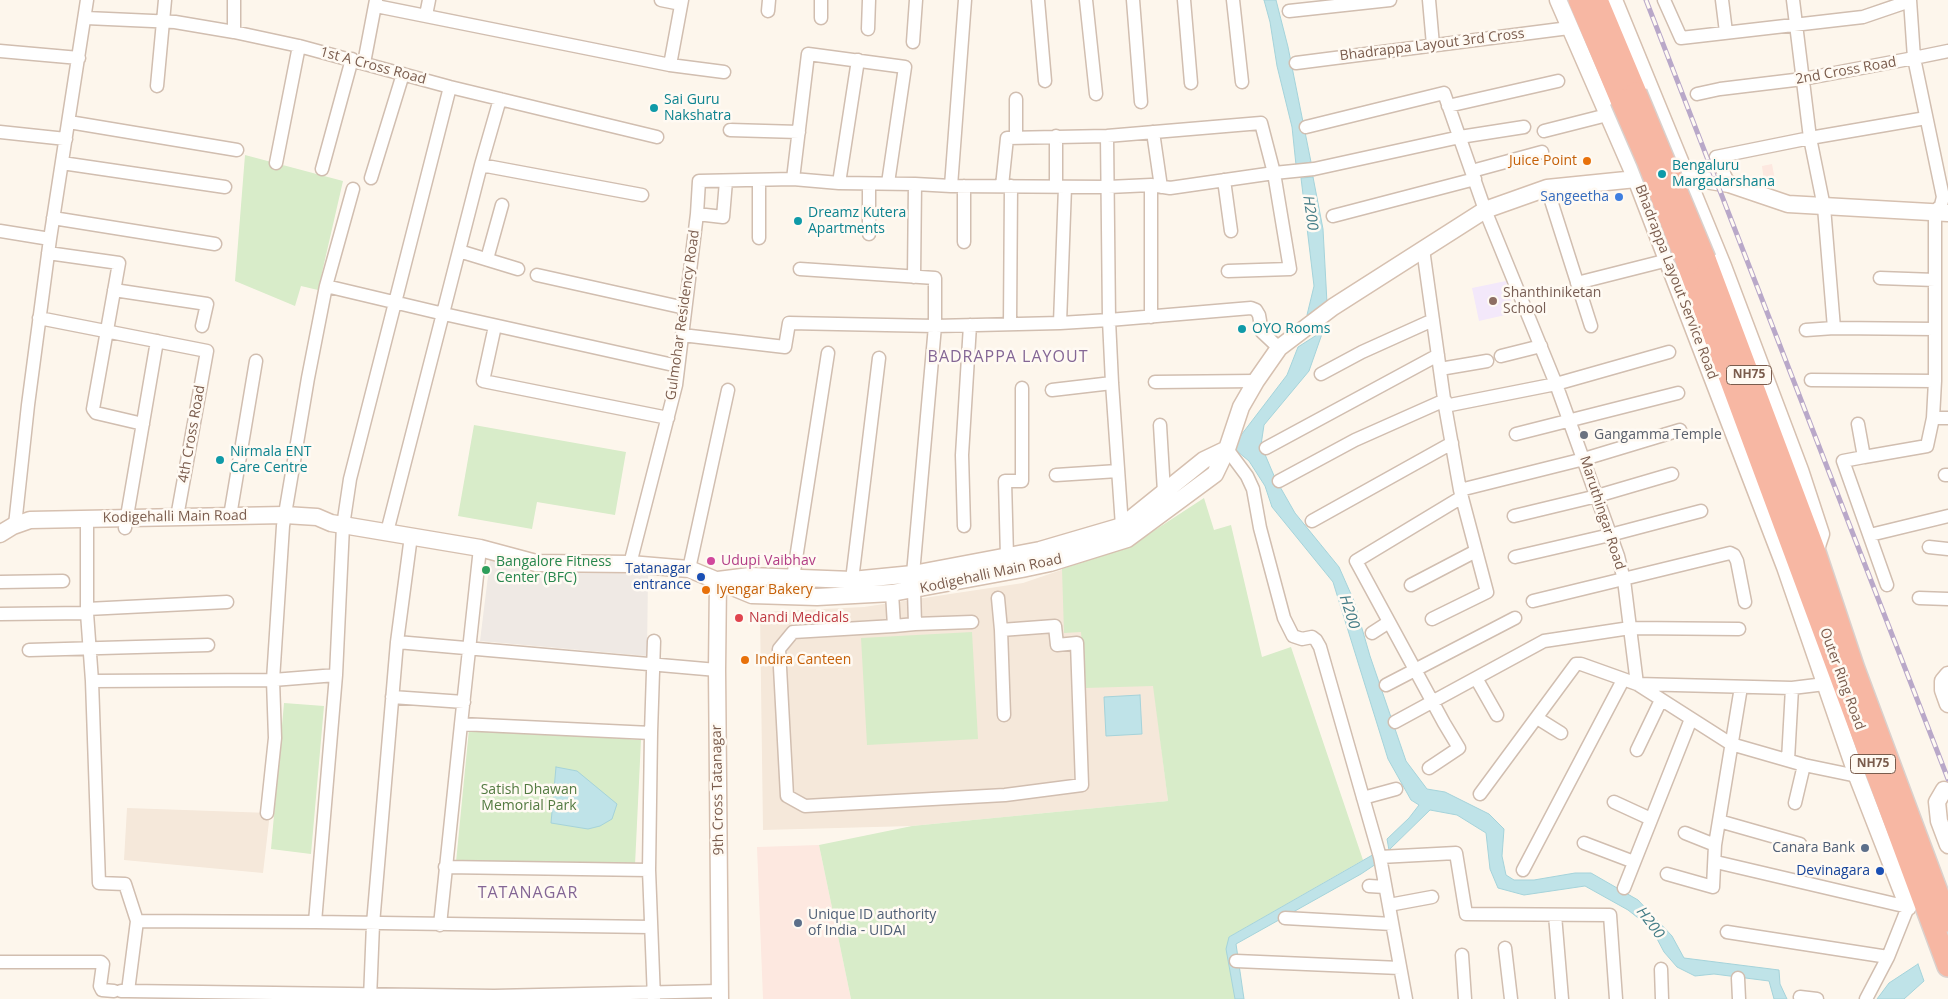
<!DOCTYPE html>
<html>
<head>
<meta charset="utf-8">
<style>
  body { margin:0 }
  canvas { display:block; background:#fdf6ec }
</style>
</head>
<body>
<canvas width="1948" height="999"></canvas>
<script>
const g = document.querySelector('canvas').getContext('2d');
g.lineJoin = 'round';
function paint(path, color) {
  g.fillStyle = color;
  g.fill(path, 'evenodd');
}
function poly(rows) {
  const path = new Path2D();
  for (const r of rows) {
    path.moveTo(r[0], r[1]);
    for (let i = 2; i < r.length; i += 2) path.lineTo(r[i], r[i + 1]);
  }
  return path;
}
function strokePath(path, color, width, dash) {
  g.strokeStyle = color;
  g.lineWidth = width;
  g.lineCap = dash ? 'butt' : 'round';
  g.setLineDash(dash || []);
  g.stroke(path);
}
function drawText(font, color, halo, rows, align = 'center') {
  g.font = font + ' "Open Sans",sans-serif';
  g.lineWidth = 5;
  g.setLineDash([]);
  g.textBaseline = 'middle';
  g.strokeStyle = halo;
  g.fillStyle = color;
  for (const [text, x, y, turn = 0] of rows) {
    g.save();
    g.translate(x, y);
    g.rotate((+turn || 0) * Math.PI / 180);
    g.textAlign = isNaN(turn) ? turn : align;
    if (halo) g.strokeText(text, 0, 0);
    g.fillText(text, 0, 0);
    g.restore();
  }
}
paint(poly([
  [1129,547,1147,633,1168,801,912,826,763,830,760,612,864,607,1023,583],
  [127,808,270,813,263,873,124,860]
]), '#f5e8da');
paint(poly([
  [1772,164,1775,180,1764,182,1762,166],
  [819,845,851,999,763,999,757,847]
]), '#fde8e0');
paint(poly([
  [490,560,526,570,648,574,647,656,480,641]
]), '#efe9e4');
paint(poly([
  [1506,281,1514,313,1479,321,1472,288]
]), '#f3e8fa');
paint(poly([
  [245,155,343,181,318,290,301,286,295,306,235,281],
  [474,425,626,452,615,515,537,502,532,529,458,516],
  [1204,498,1214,530,1231,525,1262,657,1291,647,1363,860,1229,937,1235,999,851,999,819,845,912,826,1168,801,1153,686,1085,688,1081,632,1064,633,1062,569,1129,547],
  [972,632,978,739,867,745,861,638],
  [284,703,324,706,311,854,271,849],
  [469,729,641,740,635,865,456,862]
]), '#d8ecc9');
const water = poly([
  [1264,0,1276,0,1288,47,1311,162,1296,165,1292,127,1277,66,1270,22,1264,0],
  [1313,177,1323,229,1327,303,1307,315,1314,286,1301,178,1313,177],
  [1323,331,1309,371,1264,425,1261,445,1275,478,1295,513,1339,567,1354,601,1370,656,1406,761,1427,789,1445,792,1489,814,1504,829,1502,856,1506,875,1514,880,1534,880,1575,873,1591,873,1638,900,1672,936,1684,958,1779,970,1780,984,1787,999,1774,999,1769,981,1714,974,1695,976,1677,967,1664,952,1655,935,1642,921,1628,910,1585,886,1524,895,1498,888,1490,869,1486,833,1457,815,1430,810,1389,850,1387,839,1409,818,1419,805,1411,800,1388,759,1333,582,1272,507,1265,486,1249,461,1232,447,1287,375,1298,347,1323,331],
  [1140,695,1142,734,1106,736,1104,697,1140,695],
  [556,767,577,771,617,804,612,819,600,826,588,829,551,823,556,767],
  [1376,853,1376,864,1361,874,1236,944,1244,999,1235,999,1226,949,1229,937,1376,853],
  [1918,964,1924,981,1904,999,1877,999,1889,983,1918,964]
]);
paint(water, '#bfe3e8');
strokePath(water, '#a5d3da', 1);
const street = poly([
  [661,0,681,4],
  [1038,0,1045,81],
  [1086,0,1096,94],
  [1133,0,1141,102],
  [1184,0,1191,83],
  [1233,0,1242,82],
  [1429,0,1433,45],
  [1664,0,1681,38,1863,17,1910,1],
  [1722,0,1726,32],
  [1793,0,1810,138,1824,207,1834,328],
  [376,6,670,65,724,72],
  [768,11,769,0],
  [1289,11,1390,0],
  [426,15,429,0],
  [86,18,175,22,234,32,299,46,450,87,657,137],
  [821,18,821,0],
  [868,29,869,0],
  [234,32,234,0],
  [913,42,916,0],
  [0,51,79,58],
  [364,63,376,0],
  [1296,63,1569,28],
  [670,65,682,0],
  [157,86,165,0],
  [1697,94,1720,89,1803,79,1914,58,1910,0],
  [1448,106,1558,81],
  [69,122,237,150],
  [1306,127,1444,93,1485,210,1556,384,1618,556,1624,580,1637,684,1792,688,1825,684,1833,682],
  [730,130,799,132],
  [1544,131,1615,113],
  [0,132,66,139],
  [1153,132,1161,187],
  [1056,136,1056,186],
  [1107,136,1109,320,1251,308,1256,310,1259,315,1262,332,1279,348],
  [1016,138,1016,99],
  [62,163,225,187],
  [276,163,299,46],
  [481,165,642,195],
  [322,169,352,59],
  [1472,171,1542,152],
  [371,178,403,74],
  [793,179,808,54,905,67,888,183],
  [1224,180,1231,231],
  [839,183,858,60],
  [869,184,869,234],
  [1729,184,1716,157,1810,138,1926,118],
  [1151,185,1151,317],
  [951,186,965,0],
  [1002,186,1007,138,1107,136,1261,123,1274,173,1290,269,1228,271],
  [1547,188,1591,326],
  [353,189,326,286,444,314,678,366],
  [697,214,723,217,726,181],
  [1333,216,1475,179],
  [53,218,215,244],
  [0,231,50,239],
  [759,238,759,180],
  [964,242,964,186],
  [1423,249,1445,406,1460,490,1487,592,1432,619],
  [459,251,518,269],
  [48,253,119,263,93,409,96,413,143,424],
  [487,259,502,205],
  [800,269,935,278,935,326,913,574],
  [537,275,685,308],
  [914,277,915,184],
  [1880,278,1935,280],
  [1577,283,1668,260],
  [114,290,207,304,202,326],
  [39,318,207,351,177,517],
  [1060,323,1065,187],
  [1010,324,1011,186],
  [495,326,483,381,668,418],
  [1806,330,1834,328,1935,329],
  [682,335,785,347,789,323,935,326,1060,323,1109,320,1112,383,1122,526],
  [1501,356,1541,346],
  [1440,369,1487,361],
  [1321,374,1362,352,1433,320],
  [1811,380,1935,381],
  [1155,382,1256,381],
  [1052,390,1112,383],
  [1445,406,1556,384,1669,352],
  [1933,418,1935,381,1935,212,1941,205,1943,197,1914,58,1948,51],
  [1858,424,1864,457,1927,446,1933,418,1948,418],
  [1160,425,1164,492],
  [1516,434,1678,393],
  [1266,448,1438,355],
  [1227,449,1247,476,1253,489,1260,528,1284,618,1293,636,1302,639,1312,637,1316,640,1320,647,1380,857,1406,999],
  [1864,457,1843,461,1887,585],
  [1056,475,1118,471],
  [1945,475,1948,475],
  [1279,481,1355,440,1445,400],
  [1460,490,1584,459,1680,430],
  [230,516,256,361],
  [1514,516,1597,496,1672,474],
  [87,519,87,613,92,681,99,883,125,884,137,921,315,922,650,927],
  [1312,521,1452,443],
  [15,525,28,405,50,239,87,0],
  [964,526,962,455,970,325],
  [125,528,157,341],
  [387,532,481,165,500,99],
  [1870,535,1948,516],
  [411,536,397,642,717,670],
  [1929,547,1948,549],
  [1007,557,1005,481,1022,481,1022,388],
  [1515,557,1610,535,1701,511],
  [630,564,676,385,697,214,699,181,793,179,839,183,915,184,951,186,1108,187,1151,185,1170,188,1274,173,1314,169,1460,137,1524,127],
  [689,569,728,390],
  [793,578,828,353],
  [852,580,879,358],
  [0,582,63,581],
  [1411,585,1476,551],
  [892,593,894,626,915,624,914,590],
  [1919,598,1948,599],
  [1533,601,1730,553,1734,555,1737,561,1745,602],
  [87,609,227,602],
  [0,614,87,613],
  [915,624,972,622],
  [894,626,793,632,779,649,787,796,805,806,1005,795,1082,785,1077,643,1057,645,1055,626,1001,630,998,598],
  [1001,630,1004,715],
  [1372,633,1389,622],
  [29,650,208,645],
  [1476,678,1497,715],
  [92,681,273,680,336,675],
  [1386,685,1515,618],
  [392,697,464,702],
  [1537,718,1561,733],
  [1395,722,1544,641,1630,628,1739,629],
  [461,724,480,548],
  [1637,750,1661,700],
  [1788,760,1792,688],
  [1429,768,1459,748,1444,723,1356,561,1462,497],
  [1480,794,1576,664,1581,664,1637,684,1731,744,1804,765,1857,776],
  [1363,798,1396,789],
  [1614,802,1651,819],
  [1795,803,1804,765],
  [267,813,275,738,273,680,283,526,308,378,326,286],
  [1719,821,1800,844],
  [1685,833,1715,845],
  [1584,843,1634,862],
  [1380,857,1456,853,1466,914,1610,915,1616,999],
  [1716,862,1908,907,1888,957,1866,999],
  [445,867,649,870],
  [1523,870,1623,680],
  [1667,874,1713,887,1715,845,1741,687],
  [1369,886,1385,887],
  [1624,888,1691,719],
  [1389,905,1432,897],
  [1555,915,1562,999],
  [1285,918,1392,924],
  [315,922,336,675,343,526,350,479,450,87],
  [440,925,461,724,651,733],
  [1727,932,1888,957],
  [1505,948,1511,999],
  [1462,955,1465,999],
  [1236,961,1400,968],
  [0,962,101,962,103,964,100,986,102,990,114,991],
  [1661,969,1662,999],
  [1738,978,1739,999],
  [121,991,128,991,137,921],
  [128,991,494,996,720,991],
  [1800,997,1817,999],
  [370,999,373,924,397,642],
  [654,999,649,870,651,733,654,641]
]);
const secondary = poly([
  [1558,0,1636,179,1785,567,1857,776,1908,907],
  [1614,0,1723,266,1800,470,1821,534,1815,552],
  [1680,174,1687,177,1729,184,1788,204,1948,213],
  [0,534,13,526,30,520,285,515,317,517,331,523,480,548,536,563,630,564,689,569,752,595,817,597,892,593,1022,569,1050,563,1127,539,1215,474,1227,449,1241,407,1256,381,1279,348,1333,307,1485,210,1547,188,1636,179,1642,179,1648,185,1664,182],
  [718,580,750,576,852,580,913,574,1040,550,1122,526,1204,460,1227,449],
  [718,580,717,670,720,999],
  [1948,675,1943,681,1943,690,1948,704],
  [1944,790,1937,802,1939,821,1948,845]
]);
const highway = poly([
  [1579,0,1621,100],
  [1597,0,1636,93],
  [1705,259,1815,552,1854,669,1948,921],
  [1688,265,1948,966]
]);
strokePath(street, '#d1beb0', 15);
strokePath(secondary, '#d6c0b0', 19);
strokePath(highway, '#dad1cd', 24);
strokePath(street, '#fff', 12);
strokePath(secondary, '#fff', 16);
strokePath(highway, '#f7b7a3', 21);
const rail = poly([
  [1646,0,1948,779]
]);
strokePath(rail, '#b9a8c9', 5);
strokePath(rail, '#fffaf3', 3, [9]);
const highwayBridge = poly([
  [1636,93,1705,259],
  [1621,100,1647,160,1688,265]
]);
strokePath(highwayBridge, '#dad1cd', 24, []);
strokePath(highwayBridge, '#f7b7a3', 21);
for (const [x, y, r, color] of [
  [654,108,5,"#0f9aa8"],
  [1587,161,5,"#e8710a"],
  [1662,174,5,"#0f9aa8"],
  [1619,197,5,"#3f7fe0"],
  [798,221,5,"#0f9aa8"],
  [1493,301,5,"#8d6e63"],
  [1242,329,5,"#0f9aa8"],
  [1584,435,5,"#6b7280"],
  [220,460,5,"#0f9aa8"],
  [711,561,5,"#d1479c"],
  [486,570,5,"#2e9e5b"],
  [701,577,5,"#1a4fb4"],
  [706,590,5,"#e8710a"],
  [739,618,5,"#e0444e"],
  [745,660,5,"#e8710a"],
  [1865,848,5,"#5c6f8a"],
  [1880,871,5,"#1a4fb4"],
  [798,923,5,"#5c6f8a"]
]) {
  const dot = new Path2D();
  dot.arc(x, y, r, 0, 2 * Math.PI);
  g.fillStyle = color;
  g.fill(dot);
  strokePath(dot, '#fffaf3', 2);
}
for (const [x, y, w] of [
  [1749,375,45],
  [1873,764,45]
]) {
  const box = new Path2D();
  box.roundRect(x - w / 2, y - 9.5, w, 19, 4);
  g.fillStyle = '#fffaf3';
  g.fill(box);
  strokePath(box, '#7a5c4d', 1);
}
drawText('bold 12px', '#7a5c4d', null, [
  ["NH75",1749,375],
  ["NH75",1873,764]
]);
drawText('14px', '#7a5c4d', '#fffaf3', [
  ["Bhadrappa Layout 3rd Cross",1432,45,-7],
  ["1st A Cross Road",373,66,15],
  ["2nd Cross Road",1846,71,-10],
  ["Bhadrappa Layout Service Road",1676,282,69],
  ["Gulmohar Residency Road",683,315,-82],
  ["4th Cross Road",192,434,-80],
  ["Maruthingar Road",1602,513,72],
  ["Kodigehalli Main Road",175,517,-1],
  ["Kodigehalli Main Road",991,574,-12],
  ["Outer Ring Road",1842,679,70],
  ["9th Cross Tatanagar",718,790,-91]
]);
drawText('14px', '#0d838f', '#fffaf3', [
  ["Sai Guru",664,100],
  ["Nakshatra",664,116],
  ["Bengaluru",1672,166],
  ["Margadarshana",1672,182],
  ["Dreamz Kutera",808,213],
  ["Apartments",808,229],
  ["OYO Rooms",1252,329],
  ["Nirmala ENT",230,452],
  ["Care Centre",230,468]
], 'left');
drawText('14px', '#c56008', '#fffaf3', [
  ["Juice Point",1577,161,"right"],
  ["Iyengar Bakery",716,590],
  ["Indira Canteen",755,660]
], 'left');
drawText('14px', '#366cbe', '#fffaf3', [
  ["Sangeetha",1609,197]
], 'right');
drawText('14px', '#785e54', '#fffaf3', [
  ["Shanthiniketan",1503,293],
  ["School",1503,309]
], 'left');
drawText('14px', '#5b616d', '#fffaf3', [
  ["Gangamma Temple",1594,435]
], 'left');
drawText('14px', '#b23c85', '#fffaf3', [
  ["Udupi Vaibhav",721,561]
], 'left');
drawText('14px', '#27864d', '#fffaf3', [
  ["Bangalore Fitness",496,562],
  ["Center (BFC)",496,578]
], 'left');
drawText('14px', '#164399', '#fffaf3', [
  ["Tatanagar",691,569],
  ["entrance",691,585],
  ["Devinagara",1870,871]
], 'right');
drawText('14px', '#be3a42', '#fffaf3', [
  ["Nandi Medicals",749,618]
], 'left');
drawText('14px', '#537a41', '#fffaf3', [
  ["Satish Dhawan",529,790],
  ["Memorial Park",529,806]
]);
drawText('14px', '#4e5e75', '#fffaf3', [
  ["Canara Bank",1855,848],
  ["Unique ID authority",808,915,"left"],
  ["of India - UIDAI",808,931,"left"]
], 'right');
drawText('italic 15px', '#437c86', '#fffaf3', [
  ["H200",1310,213,82],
  ["H200",1349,612,72],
  ["H200",1650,923,53]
]);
g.letterSpacing = '1px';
drawText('16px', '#846695', '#fffaf3', [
  ["BADRAPPA LAYOUT",1008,357],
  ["TATANAGAR",528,893]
]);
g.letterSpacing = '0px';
</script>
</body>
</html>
